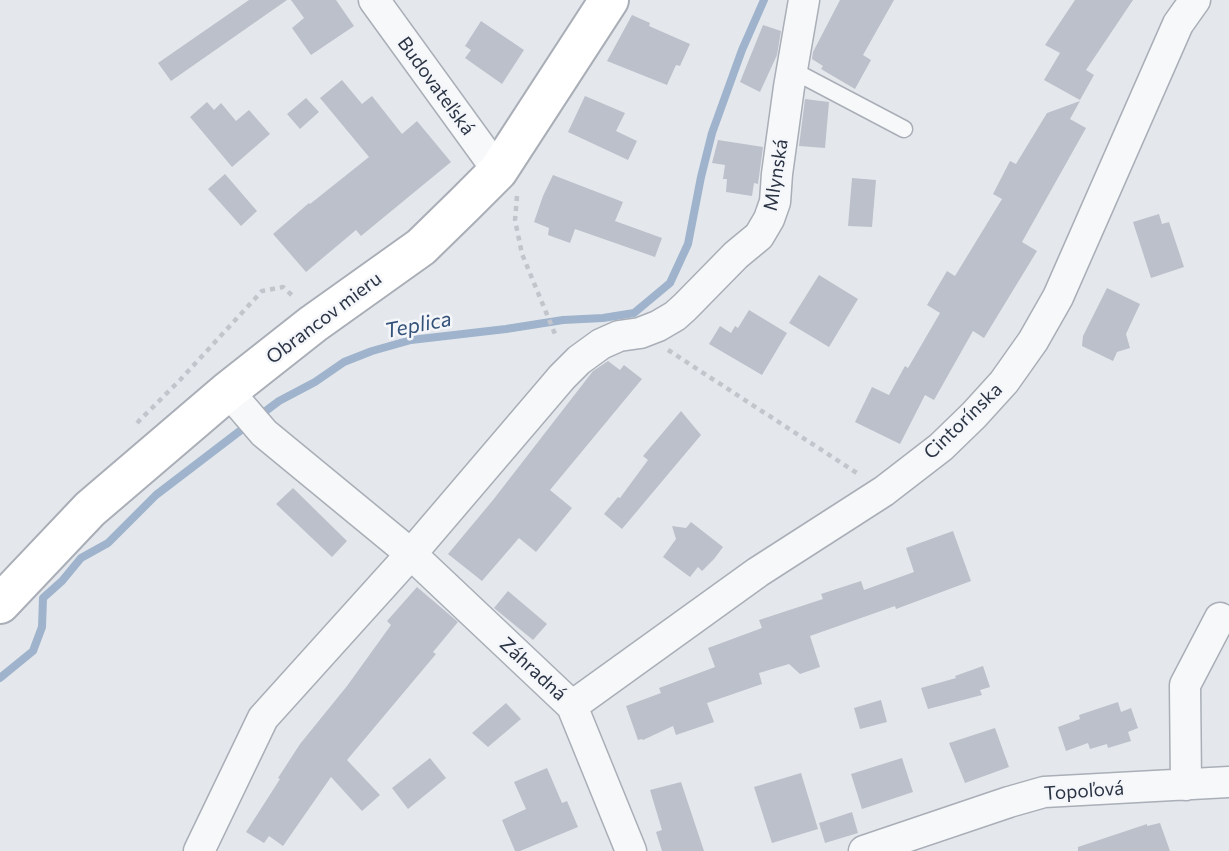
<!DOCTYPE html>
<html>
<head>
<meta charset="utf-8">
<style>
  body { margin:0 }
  canvas { display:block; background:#e4e7ec }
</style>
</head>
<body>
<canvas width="1229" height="851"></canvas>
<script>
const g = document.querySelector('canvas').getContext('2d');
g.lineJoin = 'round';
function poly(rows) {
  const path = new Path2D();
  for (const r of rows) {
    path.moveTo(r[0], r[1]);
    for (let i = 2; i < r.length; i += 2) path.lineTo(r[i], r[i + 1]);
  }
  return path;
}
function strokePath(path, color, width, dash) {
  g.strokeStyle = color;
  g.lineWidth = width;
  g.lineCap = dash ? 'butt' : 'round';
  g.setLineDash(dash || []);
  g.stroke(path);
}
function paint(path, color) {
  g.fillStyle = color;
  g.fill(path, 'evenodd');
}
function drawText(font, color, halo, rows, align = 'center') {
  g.font = font + ' Commissioner,sans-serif';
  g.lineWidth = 5;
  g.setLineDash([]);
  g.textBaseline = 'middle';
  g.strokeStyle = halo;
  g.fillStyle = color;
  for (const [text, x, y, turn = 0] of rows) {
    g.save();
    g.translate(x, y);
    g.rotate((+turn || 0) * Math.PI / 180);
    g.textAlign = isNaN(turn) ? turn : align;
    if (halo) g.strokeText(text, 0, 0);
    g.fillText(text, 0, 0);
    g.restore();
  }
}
strokePath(poly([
  [259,416,279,401,315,382,344,362,372,351,411,340,506,329,563,320,603,318,634,313,670,283,688,244,701,177,712,133,742,50,764,0],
  [0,678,33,651,42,627,43,598,62,581,81,558,108,543,156,495,249,424]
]), '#9fb4cc', 8);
paint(poly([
  [249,0,287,0,171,81,158,63],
  [291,0,336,0,354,26,311,55,292,28,304,18],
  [840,0,894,0,863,55,871,60,855,89,821,69,823,66,812,59,813,52],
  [1075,0,1133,0,1086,70,1094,75,1080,100,1044,80,1060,53,1045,45],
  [632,15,650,23,649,26,690,44,680,66,676,65,667,85,607,61],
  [481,21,524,50,502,84,465,58,471,50,465,46],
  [763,25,781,31,777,55,760,92,740,82],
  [342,80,362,104,372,96,402,134,417,121,451,162,361,236,356,230,306,272,273,234,309,203,310,204,369,157,320,98],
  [585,96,625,113,616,131,637,141,628,160,568,132],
  [306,98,319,112,300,129,287,114],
  [805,99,829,102,825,148,799,146],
  [1080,101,1070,119,1086,128,1022,242,1037,251,984,338,973,331,934,400,925,395,900,444,855,422,872,387,889,395,905,366,908,368,940,313,927,305,947,271,955,276,1002,199,993,194,1010,161,1016,164,1047,113],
  [207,102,214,110,221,103,236,121,249,110,270,134,232,167,190,117],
  [718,140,763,147,758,184,754,183,752,196,726,192,727,179,723,179,725,165,712,163],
  [225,174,257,211,241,226,208,189],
  [553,175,623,202,615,221,662,238,655,257,575,229,570,243,548,235,549,228,534,222,543,196],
  [852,178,876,180,872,227,848,226],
  [1159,214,1162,224,1169,222,1184,267,1151,278,1133,222],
  [819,275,858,299,829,347,789,323],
  [1107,288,1140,304,1126,334,1130,348,1117,352,1113,361,1082,346,1083,336],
  [749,310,787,333,762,375,709,344,720,326,731,333,735,326,738,328],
  [608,361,620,370,624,365,642,379,550,490,572,508,536,552,519,538,482,581,448,554,493,500,593,371],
  [681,411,701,435,622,529,604,514,618,497,620,498,648,460,643,456],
  [293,488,347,541,332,557,276,504],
  [691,522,723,547,714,559,702,571,698,567,690,577,663,557,676,539,672,526,686,528],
  [953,531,971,581,896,609,895,606,810,636,820,667,800,674,789,664,759,673,762,684,707,703,714,722,676,735,673,726,643,740,642,739,638,740,626,706,661,693,659,688,715,667,708,648,762,628,759,620,823,599,821,594,861,581,864,590,914,572,906,548],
  [417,587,458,622,433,652,436,654,347,760,380,795,362,811,331,777,283,846,269,836,264,843,246,832,280,779,278,778,300,744,347,686,391,625,387,621],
  [508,591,547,624,533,640,494,608],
  [983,666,990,687,980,690,982,695,928,709,921,688,956,678,955,676],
  [881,700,887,722,860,729,854,708],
  [1118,702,1121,712,1131,708,1138,728,1128,732,1131,741,1108,748,1107,744,1090,749,1088,743,1066,751,1058,727,1080,719,1079,715],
  [506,703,521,719,488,747,472,733],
  [995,728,1009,767,965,783,949,743],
  [430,758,446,778,408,809,392,788],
  [902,758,913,792,862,809,851,774],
  [547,768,562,803,567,801,578,827,520,851,515,851,502,820,526,809,514,782],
  [801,773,818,829,772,843,754,787],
  [681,782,704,851,662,851,656,832,662,830,650,790],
  [852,812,858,833,825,843,819,823],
  [1160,823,1170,851,1078,851,1078,847,1147,824,1147,826]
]), '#bbc0ca');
const lane = poly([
  [792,70,904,129]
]);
const street = poly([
  [374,0,498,171],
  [228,391,264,433,411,554,572,706,631,851],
  [572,706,758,572,884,491,941,447,974,415,1004,382,1033,341,1058,297,1178,24,1195,0],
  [1186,785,1185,685,1220,618],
  [199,851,263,718,411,554,562,377,579,360,601,344,619,336,640,333,658,326,675,316,685,307,736,255,759,236,769,219,775,202,777,174,789,87,804,0],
  [864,851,1009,802,1044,792,1229,782]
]);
const secondary = poly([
  [0,604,90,509,228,391,313,324,421,247,465,204,498,171,609,0]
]);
strokePath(lane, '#a9aeb7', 19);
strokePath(street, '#a9aeb7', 33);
strokePath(secondary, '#a9aeb7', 42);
strokePath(poly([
  [517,196,515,220,522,254,555,334],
  [668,350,860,475],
  [137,423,180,380,262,291,283,287,295,298]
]), '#c2c5cb', 4.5, [5, 5]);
strokePath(lane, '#f7f8fa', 16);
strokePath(street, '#f7f8fa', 30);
strokePath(secondary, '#fff', 38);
drawText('19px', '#2b3445', '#f4f6f9', [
  ["Budovateľská",436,86,54],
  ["Mlynská",776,175,-81],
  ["Obrancov mieru",324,318,-37],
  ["Cintorínska",963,421,-44],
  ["Záhradná",533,669,43],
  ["Topoľová",1084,791,-4]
]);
drawText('italic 21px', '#34527a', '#f4f6f9', [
  ["Teplica",418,325,-11]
]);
</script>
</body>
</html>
